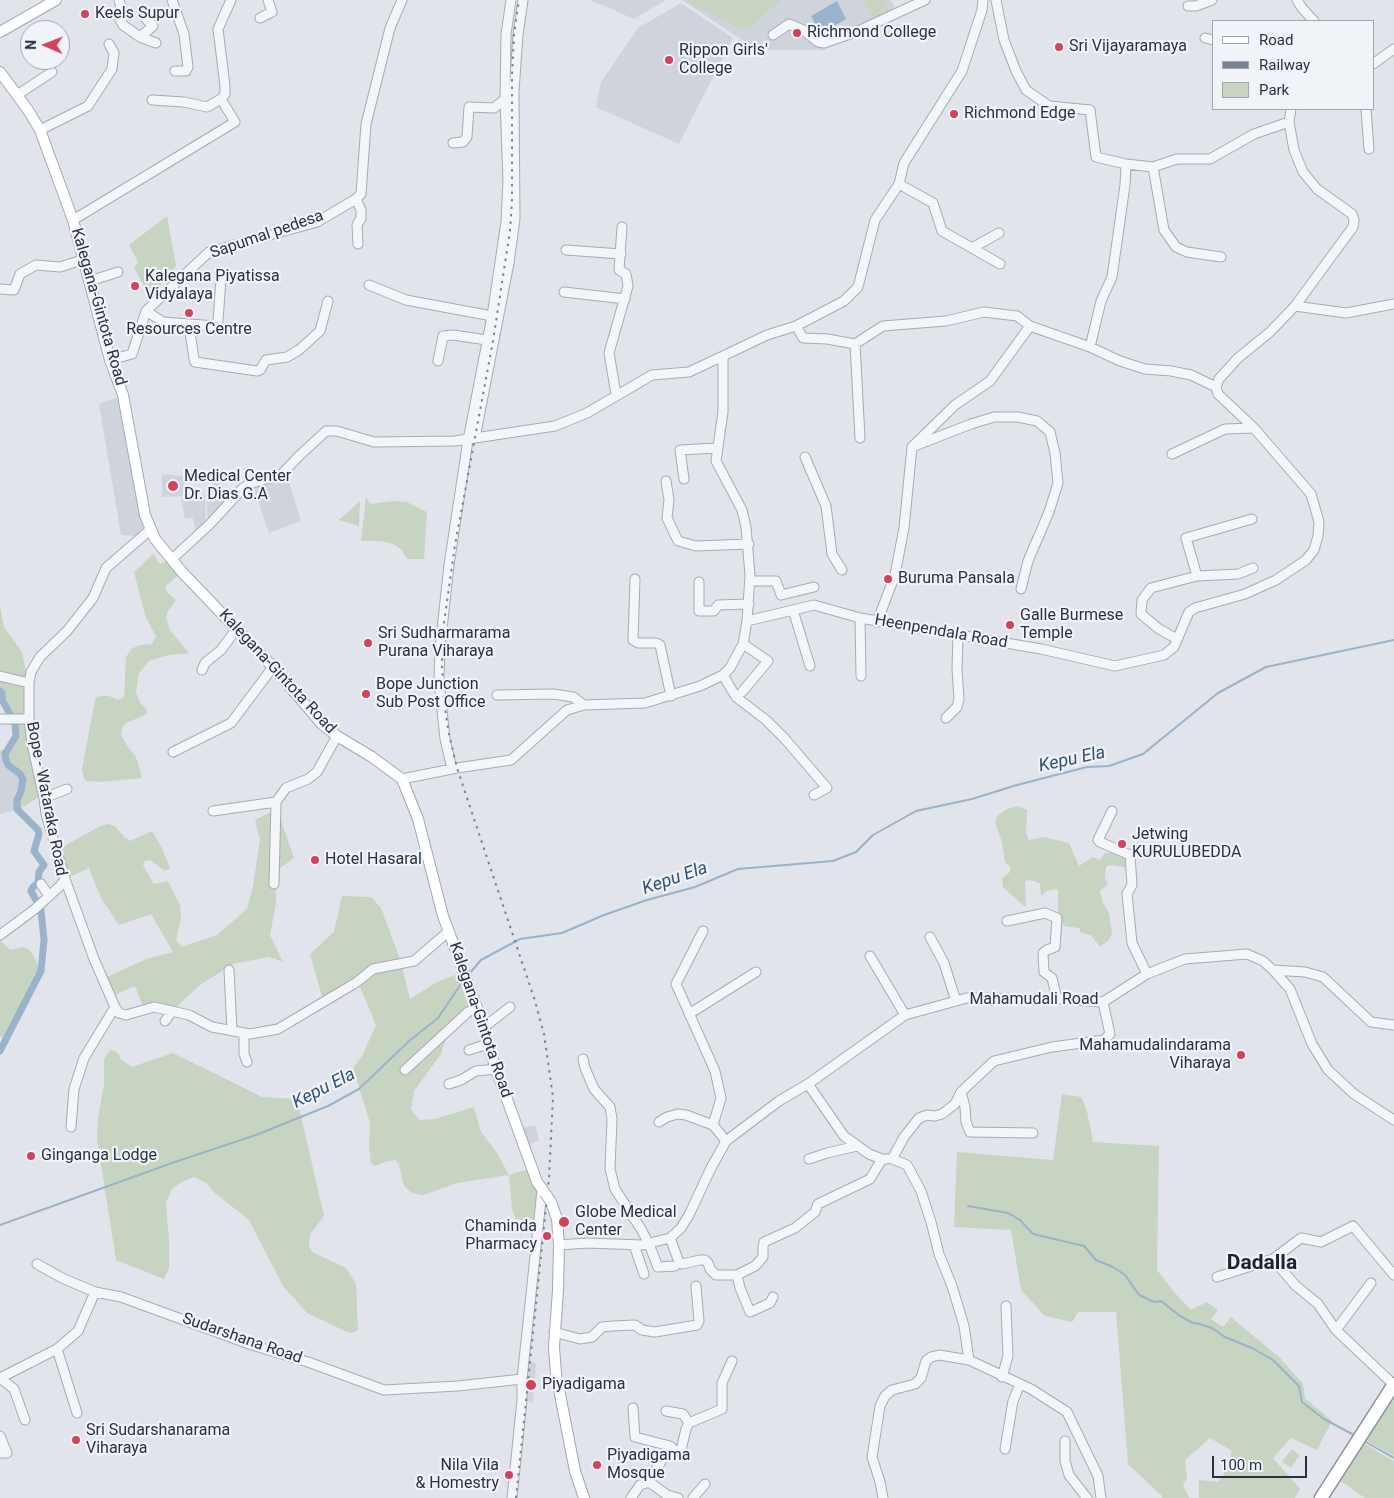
<!DOCTYPE html>
<html>
<head>
<meta charset="utf-8">
<style>
  body { margin:0 }
  #map { position:relative; width:1394px; height:1498px; overflow:hidden; background:#e1e4ea; font-family:Roboto,sans-serif }
  canvas { display:block }
  .legend { position:absolute; left:1212px; top:20px; width:162px; height:90px; box-sizing:border-box; background:#f0f3f7; border:1px solid #a0a6af; margin:0; padding:6px 9px; list-style:none; font-size:15px; color:#293242 }
  .legend li { display:flex; align-items:center; gap:10px; height:25px }
  .legend b { width:25px; border:1px solid #a0a6af }
  .north { position:absolute; left:20px; top:20px; width:50px; height:50px; box-sizing:border-box; background:#f0f3f7; border:1px solid #a0a6af; border-radius:50%; rotate:271deg; font-size:14px; font-weight:700; line-height:20px; text-align:center; color:#293242 }
  .north::after { content:''; display:block; margin:auto; width:18px; height:22px; background:#d1435d; clip-path:polygon(50% 0,100% 100%,50% 72%,0 100%) }
  .scale { position:absolute; left:1212px; top:1456px; width:95px; height:22px; box-sizing:border-box; border:2px solid #293242; border-top:0; padding-left:6px; font-size:15px; line-height:18px; white-space:nowrap; color:#293242; -webkit-text-stroke:4px #f0f3f7; paint-order:stroke }
</style>
</head>
<body>
<div id="map">
<canvas width="1394" height="1498"></canvas>
<ul class="legend">
<li><b style="height:6px;background:#fff"></b>Road</li>
<li><b style="height:6px;background:#7a8494"></b>Railway</li>
<li><b style="height:14px;background:#c7d4c1"></b>Park</li>
</ul>
<div class="north">N</div>
<div class="scale">100 m</div>
</div>
<script>
const g = document.querySelector('canvas').getContext('2d');
g.lineJoin = 'round';
function paint(path, color) {
  g.fillStyle = color;
  g.fill(path, 'evenodd');
}
function poly(rows) {
  const path = new Path2D();
  for (const r of rows) {
    path.moveTo(r[0], r[1]);
    for (let i = 2; i < r.length; i += 2) path.lineTo(r[i], r[i + 1]);
  }
  return path;
}
function strokePath(path, color, width, dash) {
  g.strokeStyle = color;
  g.lineWidth = width;
  g.lineCap = dash ? 'butt' : 'round';
  g.setLineDash(dash || []);
  g.stroke(path);
}
function drawText(font, color, halo, rows, align = 'center') {
  g.font = font + ' Roboto,sans-serif';
  g.lineWidth = 4.5;
  g.setLineDash([]);
  g.textBaseline = 'middle';
  g.strokeStyle = halo;
  g.fillStyle = color;
  for (const [text, x, y, turn = 0] of rows) {
    g.save();
    g.translate(x, y);
    g.rotate((+turn || 0) * Math.PI / 180);
    g.textAlign = isNaN(turn) ? turn : align;
    if (halo) g.strokeText(text, 0, 0);
    g.fillText(text, 0, 0);
    g.restore();
  }
}
paint(poly([
  [590,0,666,0,634,19],
  [682,0,891,0,899,17,824,50,757,50],
  [681,3,733,38,679,144,596,107,601,82,638,28],
  [123,395,151,529,143,537,121,535,99,404],
  [162,474,183,476,186,496,162,497],
  [287,475,301,521,269,533,253,486],
  [217,479,228,500,208,522,206,492],
  [205,495,206,524,196,532,193,518,185,519,181,499],
  [0,750,8,750,5,754,8,765,20,774,23,779,21,791,17,800,18,810,0,814],
  [535,1125,539,1140,528,1146,522,1128],
  [525,1358,536,1364,533,1403,522,1400]
]), '#cfd4dc');
paint(poly([
  [688,0,781,0,750,27,739,28,691,4],
  [864,0,884,0,890,11,874,19],
  [167,216,176,266,150,297,134,268,138,262,129,245],
  [366,497,370,504,393,501,407,502,427,512,424,559,407,559,401,549,393,544,381,541,361,541],
  [360,501,359,526,339,520],
  [153,554,160,564,172,559,182,572,166,586,166,590,168,593,176,600,168,611,166,617,170,630,189,653,169,655,149,661,139,673,136,692,140,703,147,709,147,712,145,715,126,723,122,728,121,735,128,747,136,757,142,778,98,782,87,781,84,779,82,769,95,700,97,697,101,696,109,696,118,700,124,697,126,657,131,649,140,645,152,644,156,637,145,615,134,572],
  [0,606,4,627,22,652,28,683,42,795,18,810,17,800,21,791,23,779,20,774,8,765,5,754,16,736,17,730,6,712,2,693,0,691],
  [1018,806,1027,810,1026,833,1029,840,1044,837,1069,843,1079,866,1093,857,1100,860,1105,853,1120,853,1125,857,1127,866,1125,867,1109,865,1106,867,1105,877,1108,884,1100,891,1102,901,1109,913,1112,934,1109,940,1100,947,1091,935,1081,933,1079,928,1064,926,1060,920,1058,910,1058,889,1049,890,1045,892,1043,895,1041,895,1040,884,1035,881,1027,880,1025,882,1026,906,1024,906,1003,887,1002,878,1010,872,1010,867,1005,862,1002,842,995,823,997,816,1007,809],
  [277,809,294,858,276,871,276,902,270,935,283,962,269,957,233,964,200,985,172,1011,144,1009,135,986,110,997,103,979,146,959,173,952,151,914,119,925,101,898,89,868,65,879,57,850,100,826,107,824,115,826,125,838,130,841,152,831,161,846,170,868,165,871,150,860,145,861,143,865,154,884,168,881,180,905,181,918,176,940,182,947,217,935,247,909,253,886,260,840,255,820],
  [342,896,371,897,381,908,400,959,410,999,437,982,463,972,477,1008,448,1031,441,1054,414,1091,411,1109,419,1120,435,1119,474,1107,481,1132,497,1153,509,1175,532,1168,540,1188,539,1220,516,1219,512,1209,509,1175,457,1183,423,1195,412,1193,404,1186,399,1165,396,1160,384,1162,375,1166,371,1163,369,1145,370,1123,353,1068,362,1056,376,1025,357,980,322,997,310,954,334,932],
  [0,940,10,950,23,947,28,949,32,953,41,971,5,1040,0,1036],
  [110,1050,115,1051,119,1055,120,1059,132,1067,173,1053,262,1097,297,1099,324,1216,311,1233,309,1242,309,1247,312,1252,346,1268,356,1284,358,1330,352,1333,345,1331,307,1313,283,1286,249,1220,215,1193,206,1183,194,1177,182,1182,172,1189,166,1203,169,1241,169,1268,164,1279,116,1260,97,1139,98,1118,104,1084,104,1060],
  [1062,1094,1081,1097,1087,1111,1093,1142,1159,1146,1157,1270,1174,1292,1191,1310,1207,1302,1218,1310,1211,1319,1223,1327,1231,1317,1280,1358,1303,1384,1305,1398,1332,1421,1317,1450,1291,1438,1273,1458,1300,1489,1295,1498,1199,1498,1199,1480,1218,1482,1226,1471,1232,1451,1210,1438,1185,1460,1187,1478,1183,1485,1189,1498,1162,1498,1162,1496,1128,1464,1116,1312,1078,1312,1072,1322,1045,1316,1021,1290,1011,1230,954,1227,957,1152,1053,1160],
  [1394,1397,1394,1456,1365,1440],
  [1363,1443,1394,1461,1394,1498,1365,1498,1341,1481],
  [1292,1449,1300,1455,1291,1468,1282,1462]
]), '#c7d4c1');
paint(poly([
  [837,1,846,19,820,34,811,16]
]), '#9bb3ca');
strokePath(poly([
  [469,974,481,960,520,939,562,933,604,915,647,900,695,887,738,869,833,861,856,852,873,835,916,811,972,799,1017,785,1087,767,1109,766,1143,754,1218,693,1266,667,1394,640],
  [968,1206,1008,1213,1020,1220,1033,1234,1084,1246,1096,1260,1113,1267,1125,1275,1139,1295,1154,1302,1161,1301,1180,1316,1193,1323,1200,1324,1212,1328,1225,1337,1252,1348,1273,1360,1299,1386,1302,1402,1324,1419,1354,1435],
  [0,1225,172,1163,256,1135,328,1106,359,1089,408,1042,438,1018,463,981],
  [1362,1440,1394,1458]
]), '#9bb3ca', 2);
strokePath(poly([
  [0,691,2,693,2,700,11,716],
  [15,723,16,736,5,754,6,760,8,765,20,774,23,779,21,791,17,800,17,809,38,830,39,834,34,851,44,865,39,872,38,883,33,887,31,891,37,902],
  [0,1051,41,971,44,940,41,910]
]), '#9bb3ca', 7);
const minor = poly([
  [119,0,122,11,119,18,123,25,140,37,156,43],
  [172,0,184,34,188,67,186,71,175,71],
  [996,0,1004,40,1016,71,1026,90,1049,106,1090,110,1096,157,1126,164,1153,167,1177,159,1210,159,1254,134,1289,122],
  [1297,0,1302,8,1314,21],
  [1188,6,1196,6,1212,0],
  [260,18,272,12,268,0],
  [773,35,789,24,803,30,818,42,824,43,856,32,925,0],
  [140,37,153,26,146,19],
  [1205,38,1213,40],
  [1373,64,1394,49],
  [17,95,52,72],
  [152,100,184,102,207,107,221,99,225,94,225,86,218,29,231,0],
  [1366,109,1369,149],
  [40,130,88,106,112,69,114,53,109,44],
  [453,143,463,142,467,137,469,107,494,108,505,99],
  [1153,167,1164,230,1176,247,1187,252,1221,257],
  [899,184,933,203,942,231,972,248,999,233],
  [356,199,361,210,361,218,357,225,358,244],
  [73,220,235,122,221,99],
  [972,248,1000,264],
  [566,250,621,254],
  [90,281,118,272],
  [369,285,406,300,492,316],
  [0,289,14,290,20,274,36,265,60,267,85,259],
  [564,292,625,299],
  [1295,306,1346,313,1394,304],
  [146,311,163,322,216,326,218,321,221,279],
  [189,325,194,359,195,362,257,371,260,370,266,360,287,357,299,350,320,331,328,301],
  [796,326,803,338,827,339,855,344,883,326,946,321,984,312,1017,316,1030,326,1090,347,1120,361,1145,369,1171,371,1191,375,1216,387],
  [855,344,860,438],
  [1090,347,1101,301,1112,277,1125,185,1126,164],
  [110,360,132,354,146,311,209,252,317,222,356,199,361,194,366,124,390,28,402,0],
  [438,361,443,336,453,335,487,340],
  [616,394,609,353,628,286,626,274,619,270,622,227],
  [475,438,509,263,515,219,514,91,518,35,523,0],
  [1172,454,1225,429,1254,428],
  [805,457,826,506,832,554,842,570],
  [684,479,680,450,717,448],
  [666,481,669,500,667,518,678,541,696,546,749,544],
  [172,559,210,524,243,488,252,483,281,475,298,457,326,431,337,431,374,442,455,441,555,426,587,413,652,375,689,372,723,356],
  [1197,576,1186,538,1252,519],
  [635,579,633,640,638,643,656,643,660,645,671,696],
  [750,581,776,581,781,595,814,587],
  [699,582,699,611,714,611,718,605,749,604],
  [1021,589,1028,561,1049,512,1058,483,1055,453,1050,432,1037,421,1018,417,994,417,971,424,912,447,955,405,990,381,1030,326],
  [793,610,810,666],
  [860,618,861,676],
  [747,621,814,605,860,618,1041,649,1115,666,1164,655,1174,647,1189,612,1195,608,1245,594,1276,580,1306,560,1314,550,1318,536,1319,522,1311,494,1254,428,1218,394,1216,387,1219,379,1238,358,1270,332,1295,306,1353,227,1354,220,1352,214,1317,189,1303,172,1294,150,1289,122,1291,109],
  [877,622,895,575,904,528,912,447],
  [1177,639,1159,629,1141,614,1142,600,1151,588,1197,576,1238,574,1253,568],
  [202,670,205,663,221,650,237,628],
  [723,675,736,697,766,720,785,739,827,788,814,795],
  [0,676,29,683],
  [742,692,768,661,743,644],
  [497,695,553,694,573,697,584,705],
  [946,718,957,707,959,699,957,669,958,636],
  [0,719,29,719],
  [173,752,231,723,273,667],
  [452,769,445,739,439,680,440,647,449,565,468,440,492,316,506,222,508,180,505,99,506,34,511,0],
  [402,779,457,768,511,760,567,710,584,705,645,703,700,686,723,675,730,668,743,644,747,621,750,575,746,527,742,510,716,461,723,412,723,356,767,335,796,326,844,301,858,287,875,220,899,184,904,163,962,71,982,10,983,0],
  [44,798,67,789],
  [213,811,276,802,286,788,308,779,317,772,337,736],
  [1112,811,1098,840,1100,842,1130,855,1132,885,1127,894,1132,943,1147,974],
  [65,879,94,959,115,1007],
  [41,884,49,896],
  [274,884,276,802],
  [1007,921,1045,913,1057,918,1055,947,1047,950,1043,953,1044,972,1052,978,1057,999],
  [703,931,676,984,715,1071,721,1098,713,1125,726,1141],
  [0,935,35,909,60,886,65,879,46,814,44,798,32,744,29,719,29,683,31,672,40,657,67,631,93,598,106,568,151,529],
  [930,937,944,963,956,1001],
  [870,956,905,1015],
  [229,970,232,1031],
  [1273,970,1290,989,1312,1044,1328,1070,1354,1094,1394,1120],
  [689,1014,756,972],
  [165,1021,172,1011],
  [483,1028,510,1007],
  [244,1033,244,1054,247,1062],
  [469,1050,488,1044],
  [583,1059,585,1068,594,1089,610,1107,612,1119,610,1169,615,1189,641,1229,649,1244,658,1267,675,1266],
  [405,1070,468,1012,477,1008],
  [449,1084,461,1080,476,1071,496,1069],
  [808,1084,844,1136,869,1154,882,1159,887,1159],
  [961,1092,965,1107,966,1122,970,1132,1033,1133],
  [659,1122,667,1117,678,1114,686,1115,713,1125],
  [71,1127,74,1089,84,1058,115,1007,119,1013,126,1015,154,1007,189,1015,212,1027,250,1034,278,1029,357,982,373,969,414,961,449,931],
  [809,1159,827,1153,857,1146],
  [670,1238,679,1262,682,1264,700,1260,705,1260,708,1263,710,1269,716,1275,737,1275,755,1266,763,1257,763,1247,764,1242,795,1228,815,1212,818,1204,870,1179,882,1159],
  [559,1245,587,1243,642,1245,670,1238,681,1228,689,1215,711,1168,726,1141,779,1101,808,1084,905,1015,956,1001,966,998,1057,999,1103,1002,1147,974,1185,959,1247,954,1263,961,1273,970,1305,972,1323,977,1371,1022,1394,1025],
  [634,1245,644,1274],
  [1273,1259,1301,1238,1321,1242,1353,1226,1394,1275],
  [37,1264,62,1278,95,1292],
  [737,1275,740,1288,750,1312,770,1303,773,1297],
  [1217,1277,1273,1259,1295,1285,1318,1304,1336,1330,1394,1385],
  [1336,1330,1371,1283],
  [554,1332,580,1339,592,1337,602,1327,613,1326,635,1325,642,1330,655,1332,697,1325,699,1321,696,1286],
  [57,1349,77,1413],
  [969,1360,964,1326,952,1286,939,1254,931,1222,921,1191,907,1165,892,1159,904,1137,919,1118,927,1115,935,1116,942,1114,955,1104,961,1092,994,1061,1052,1047,1104,1040,1110,1034,1103,1002],
  [1002,1377,1008,1356,1006,1306],
  [0,1378,57,1349,78,1331,95,1292,121,1297,252,1345,308,1362,384,1390,458,1386,522,1379],
  [0,1378,14,1389,25,1420],
  [633,1408,635,1437,670,1446],
  [666,1411,683,1414,689,1423,722,1409,722,1383,732,1361],
  [0,1436,7,1453,0,1453],
  [1065,1441,1065,1461,1069,1475,1087,1498],
  [1005,1449,1013,1401,1020,1384],
  [649,1482,667,1495,678,1498],
  [512,1498,522,1400,522,1379,542,1190],
  [631,1498,640,1485,649,1482,670,1446,676,1452,681,1450,686,1429,689,1423],
  [693,1498,705,1484],
  [883,1498,880,1482,872,1457,880,1406,885,1396,892,1390,915,1384,921,1378,926,1361,931,1357,939,1355,969,1360,1031,1389,1067,1412,1098,1476,1101,1498]
]);
const major = poly([
  [0,32,56,0],
  [0,72,28,110,40,130,73,220,110,360,123,395,145,515,155,539,182,572,273,667,322,724,337,736,372,757,402,779,418,819,443,916,477,1008,496,1069,537,1182,545,1193],
  [551,1202,557,1219,559,1245,558,1290,554,1347,556,1374,575,1471,584,1498]
]);
const highway = poly([
  [1321,1498,1394,1384]
]);
strokePath(minor, '#a6abb4', 11);
strokePath(major, '#a0a9b6', 12);
strokePath(highway, '#8892a1', 15);
strokePath(minor, '#f3f5f8', 9);
strokePath(major, '#fff', 10);
strokePath(highway, '#fff', 12);
strokePath(poly([
  [516,1498,549,1178,553,1097,544,1034,535,1001,457,768,449,734,444,702,442,666,443,630,455,545,493,341,510,231,512,200,512,75,514,34,519,0]
]), '#7a8494', 2, [2.5, 5]);
const majorBridge = poly([
  [545,1193,551,1202]
]);
strokePath(majorBridge, '#a0a9b6', 12, []);
strokePath(majorBridge, '#fff', 10);
for (const [x, y, r, color] of [
  [85,14,5,"#d1435d"],
  [797,33,5,"#d1435d"],
  [1059,47,5,"#d1435d"],
  [669,60,5,"#d1435d"],
  [954,114,5,"#d1435d"],
  [135,286,5,"#d1435d"],
  [189,313,5,"#d1435d"],
  [173,486,6,"#d1435d"],
  [888,579,5,"#d1435d"],
  [1010,625,5,"#d1435d"],
  [368,643,5,"#d1435d"],
  [366,694,5,"#d1435d"],
  [1122,844,5,"#d1435d"],
  [315,860,5,"#d1435d"],
  [1241,1055,5,"#d1435d"],
  [31,1156,5,"#d1435d"],
  [564,1222,6,"#d1435d"],
  [547,1236,5,"#d1435d"],
  [531,1385,6,"#d1435d"],
  [76,1440,5,"#d1435d"],
  [597,1465,5,"#d1435d"],
  [509,1475,5,"#d1435d"]
]) {
  const dot = new Path2D();
  dot.arc(x, y, r, 0, 2 * Math.PI);
  g.fillStyle = color;
  g.fill(dot);
  strokePath(dot, '#f0f3f7', 2);
}
drawText('16px', '#293242', '#f0f3f7', [
  ["Keels Supur",95,14],
  ["Richmond College",807,33],
  ["Sri Vijayaramaya",1069,47],
  ["Rippon Girls'",679,51],
  ["College",679,69],
  ["Richmond Edge",964,114],
  ["Kalegana Piyatissa",145,277],
  ["Vidyalaya",145,295],
  ["Resources Centre",189,330,"center"],
  ["Medical Center",184,477],
  ["Dr. Dias G.A",184,495],
  ["Buruma Pansala",898,579],
  ["Galle Burmese",1020,616],
  ["Temple",1020,634],
  ["Sri Sudharmarama",378,634],
  ["Purana Viharaya",378,652],
  ["Bope Junction",376,685],
  ["Sub Post Office",376,703],
  ["Jetwing",1132,835],
  ["KURULUBEDDA",1132,853],
  ["Hotel Hasaral",325,860],
  ["Mahamudalindarama",1231,1046,"right"],
  ["Viharaya",1231,1064,"right"],
  ["Ginganga Lodge",41,1156],
  ["Globe Medical",575,1213],
  ["Center",575,1231],
  ["Chaminda",537,1227,"right"],
  ["Pharmacy",537,1245,"right"],
  ["Piyadigama",542,1385],
  ["Sri Sudarshanarama",86,1431],
  ["Viharaya",86,1449],
  ["Piyadigama",607,1456],
  ["Mosque",607,1474],
  ["Nila Vila",499,1466,"right"],
  ["& Homestry",499,1484,"right"]
], 'left');
drawText('16px', '#293242', '#f0f3f7', [
  ["Sapumal pedesa",267,235,-19],
  ["Kalegana-Gintota Road",98,307,74],
  ["Heenpendala Road",941,632,10],
  ["Kalegana-Gintota Road",277,672,47],
  ["Bope - Wataraka Road",46,799,79],
  ["Mahamudali Road",1034,1000],
  ["Kalegana-Gintota Road",480,1020,71],
  ["Sudarshana Road",242,1339,19]
]);
drawText('italic 18px', '#325276', '#f0f3f7', [
  ["Kepu Ela",1072,760,-12],
  ["Kepu Ela",675,879,-19],
  ["Kepu Ela",324,1089,-27]
]);
drawText('bold 21px', '#1b2332', '#f0f3f7', [
  ["Dadalla",1262,1264]
]);
</script>
</body>
</html>
